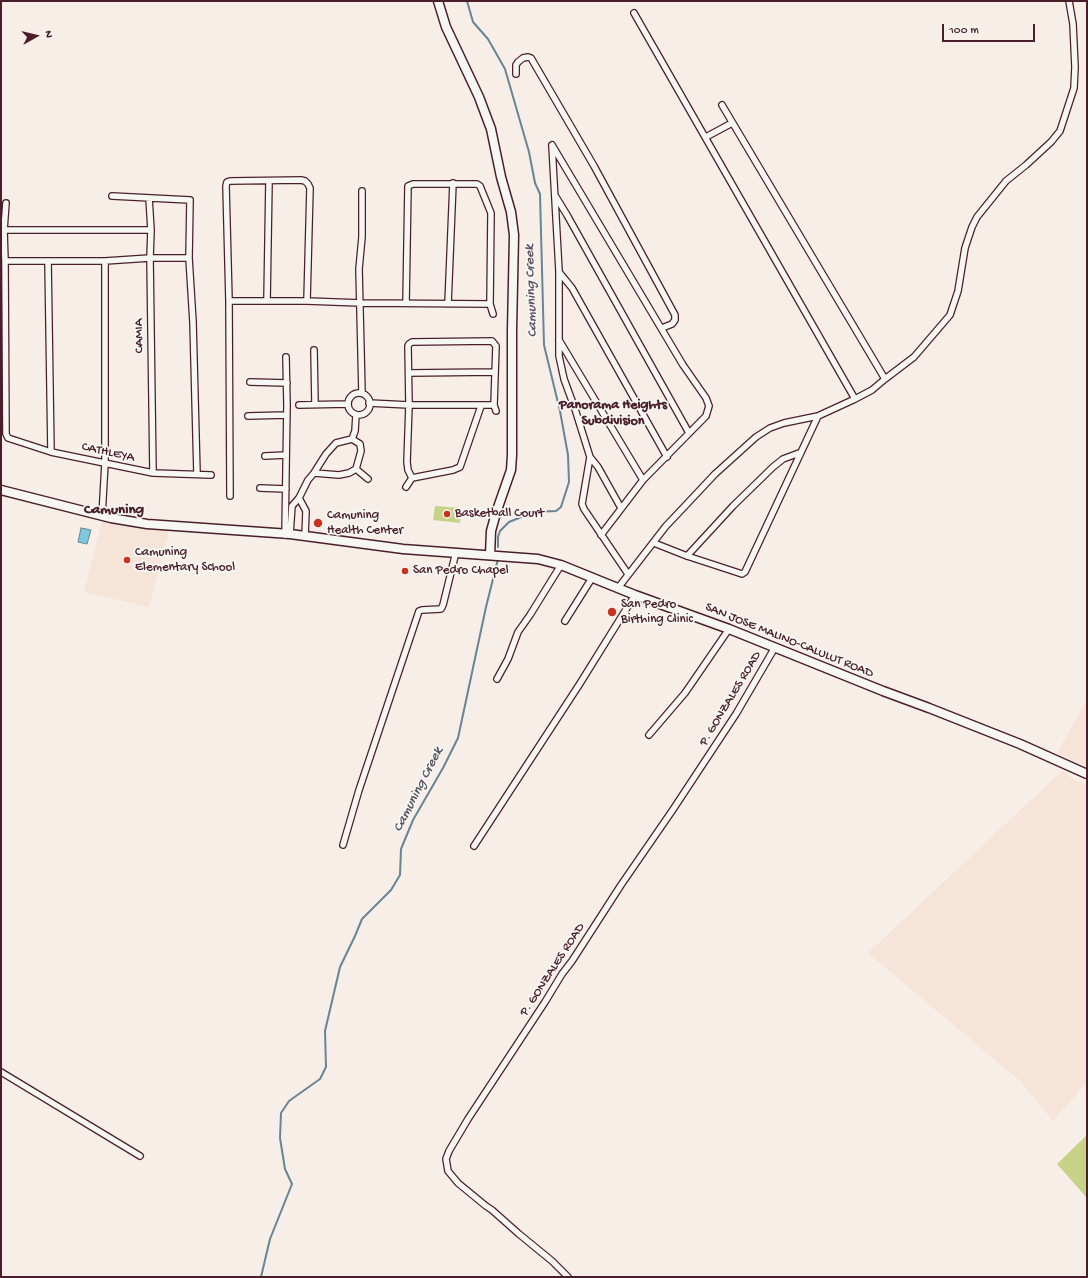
<!DOCTYPE html>
<html>
<head>
<meta charset="utf-8">
<style>
  body { margin:0 }
  #map { position:relative; width:1088px; height:1278px; overflow:hidden; background:#f6eee7; font-family:"Gochi Hand",sans-serif }
  canvas { display:block }
  .frame { position:absolute; inset:0; border:2px solid #4a1f2b; pointer-events:none }
  .north { position:absolute; left:16px; top:16px; width:40px; height:40px; -webkit-text-stroke:3px #f6f6f2; paint-order:stroke; rotate:82deg; font-size:11px; font-weight:700; line-height:16px; text-align:center; color:#4a1f2b }
  .north::after { content:''; display:block; margin:auto; width:14px; height:18px; background:#4a1f2b; clip-path:polygon(50% 0,100% 100%,50% 72%,0 100%) }
  .scale { position:absolute; left:942px; top:24px; width:93px; height:18px; box-sizing:border-box; border:2px solid #4a1f2b; border-top:0; padding-left:5px; font-size:12px; line-height:14px; white-space:nowrap; color:#4a1f2b; -webkit-text-stroke:3px #f6f6f2; paint-order:stroke }
</style>
</head>
<body>
<div id="map">
<canvas width="1088" height="1278"></canvas>
<div class="frame"></div>
<div class="north">N</div>
<div class="scale">100 m</div>
</div>
<script>
const g = document.querySelector('canvas').getContext('2d');
g.lineJoin = 'round';
function paint(path, color) {
  g.fillStyle = color;
  g.fill(path, 'evenodd');
}
function poly(rows) {
  const path = new Path2D();
  for (const r of rows) {
    if (r.length === 3) {
      path.moveTo(r[0] + r[2], r[1]);
      path.arc(r[0], r[1], r[2], 0, 2 * Math.PI);
      continue;
    }
    path.moveTo(r[0], r[1]);
    for (let i = 2; i < r.length; i += 2) path.lineTo(r[i], r[i + 1]);
  }
  return path;
}
function strokePath(path, color, width, dash) {
  g.strokeStyle = color;
  g.lineWidth = width;
  g.lineCap = dash ? 'butt' : 'round';
  g.setLineDash(dash || []);
  g.stroke(path);
}
function drawText(font, color, halo, rows, align = 'center') {
  g.font = font + ' "Gochi Hand",sans-serif';
  g.lineWidth = 3.5;
  g.setLineDash([]);
  g.textBaseline = 'middle';
  g.strokeStyle = halo;
  g.fillStyle = color;
  for (const [text, x, y, turn = 0] of rows) {
    g.save();
    g.translate(x, y);
    g.rotate((+turn || 0) * Math.PI / 180);
    g.textAlign = isNaN(turn) ? turn : align;
    if (halo) g.strokeText(text, 0, 0);
    g.fillText(text, 0, 0);
    g.restore();
  }
}
paint(poly([
  [103,518,169,531,149,607,84,592],
  [1087,700,1087,767,1057,753],
  [1062,771,1068,774,1072,779,1087,785,1087,1082,1053,1121,1020,1081,868,953]
]), '#f7e4d9');
paint(poly([
  [435,506,461,508,460,523,433,520],
  [1087,1135,1087,1198,1057,1164]
]), '#c6d386');
const water = poly([
  [81,528,91,530,87,544,78,542,81,528]
]);
paint(water, '#7dc8dc');
strokePath(water, '#698495', 1);
strokePath(poly([
  [467,1,473,22,488,39,505,69,529,152,535,183,540,194,544,345,560,411,568,455,569,482,561,507,556,511,534,512,509,522,500,531,498,537,498,547],
  [261,1277,270,1239,292,1184,285,1169,280,1138,281,1113,289,1101,320,1079,326,1067,325,1031,340,967,355,936,362,919,391,890,400,875,401,849,413,820,443,768,458,738,486,607,498,559]
]), '#698495', 2);
const street = poly([
  [634,13,855,399],
  [516,74,516,65,518,62,523,58,528,57,531,58,594,166,675,315,675,320,672,324,662,328],
  [722,105,885,379],
  [706,137,732,123],
  [552,145,683,365,706,398,709,406,706,416,643,480,601,535],
  [552,146,559,271,559,356,564,379,575,409,590,457,582,504,584,509,628,574],
  [112,196,190,200,189,258,193,322,197,474],
  [556,197,567,215,689,433],
  [149,198,151,230,150,258,153,473],
  [6,203,4,230,5,261,6,434,8,438,51,452,153,473,211,475],
  [4,230,151,230],
  [5,261,105,261,150,258,189,258],
  [48,261,51,452],
  [559,272,572,288,667,457],
  [229,301,307,301,361,303,490,304],
  [267,301,269,181],
  [406,303,408,186,413,184,477,184,480,186,491,213,490,304,493,314],
  [448,304,453,183],
  [559,340,643,480],
  [314,350,315,404],
  [409,373,495,372],
  [250,382,287,383],
  [362,393,359,269,362,237,362,191],
  [359,404,11],
  [369,403,409,405,494,405,496,411],
  [299,405,348,404],
  [248,416,286,415],
  [265,456,286,455],
  [590,457,598,467,621,508],
  [356,469,368,479],
  [314,473,339,475,349,473,356,469,361,451,360,444,352,439],
  [412,478,408,470,407,462,409,405,408,346,409,344,412,342,492,341,496,346,494,405],
  [406,487,412,478,453,470,460,467,481,406],
  [260,488,286,489],
  [230,496,229,301,226,186,227,182,230,181,301,180,305,181,308,184,310,188,307,301],
  [299,498,306,511,305,536],
  [102,516,105,463,105,261],
  [290,534,292,506,299,498,308,480,314,473,326,454,336,443,352,439,355,431,356,415],
  [285,535,287,405,286,357],
  [654,543,687,556,736,572,742,574,745,572,818,416],
  [687,556,733,506,773,467,783,459,799,453],
  [618,588,666,526,685,506,715,474,756,437,770,428,784,423,818,416,855,399,872,390,885,379,914,357,950,315,958,291,965,248,972,227,977,217,1006,181,1026,165,1051,142,1060,131,1074,88,1075,67,1073,24,1069,1],
  [565,621,592,578],
  [497,679,508,659,518,632,530,615,561,565],
  [649,735,685,693,729,629],
  [343,845,359,790,419,611,422,610,441,609,443,605,456,552],
  [474,846,579,685,635,595],
  [1,1072,140,1156],
  [568,1277,552,1261,519,1234,492,1210,486,1206,458,1183,448,1171,446,1159,449,1151,468,1119,545,1002,562,974,572,961,621,885,672,811,736,714,774,649]
]);
const secondary = poly([
  [438,1,446,27,479,97,491,129,501,177,511,212,514,235,512,330,512,455,511,470,496,513,491,531,490,555],
  [1,490,111,518,147,524,290,534,403,549,538,559,561,565,635,595,729,629,883,691,929,708,1020,744,1087,774]
]);
strokePath(street, '#4a1f2b', 8);
strokePath(secondary, '#4a1f2b', 11);
strokePath(street, '#f6f6f2', 5.5);
strokePath(secondary, '#f6f6f2', 8);
for (const [x, y, r, color] of [
  [447,514,4,"#c8321e"],
  [318,523,5,"#c8321e"],
  [127,560,4,"#c8321e"],
  [405,571,4,"#c8321e"],
  [612,612,5,"#c8321e"]
]) {
  const dot = new Path2D();
  dot.arc(x, y, r, 0, 2 * Math.PI);
  g.fillStyle = color;
  g.fill(dot);
  strokePath(dot, '#f6f6f2', 1.5);
}
drawText('13px', '#4a1f2b', '#f6f6f2', [
  ["CAMIA",140,336,-91],
  ["CATHLEYA",108,453,12],
  ["SAN JOSE MALINO-CALULUT ROAD",789,641,22],
  ["P. GONZALES ROAD",731,699,-59],
  ["P. GONZALES ROAD",553,970,-57]
]);
drawText('13px', '#4a1f2b', '#f6f6f2', [
  ["Basketball Court",455,514],
  ["Camuning",327,516],
  ["Health Center",327,531],
  ["Camuning",135,553],
  ["Elementary School",135,568],
  ["San Pedro Chapel",413,571],
  ["San Pedro",621,605],
  ["Birthing Clinic",621,620]
], 'left');
drawText('italic 14px', '#595260', '#f6f6f2', [
  ["Camuning Creek",532,291,-92],
  ["Camuning Creek",419,790,-63]
]);
drawText('bold 14px', '#4a1f2b', '#f6f6f2', [
  ["Panorama Heights",613,406],
  ["Subdivision",613,422]
]);
drawText('bold 15px', '#4a1f2b', '#f6f6f2', [
  ["Camuning",114,511]
]);
</script>
</body>
</html>
